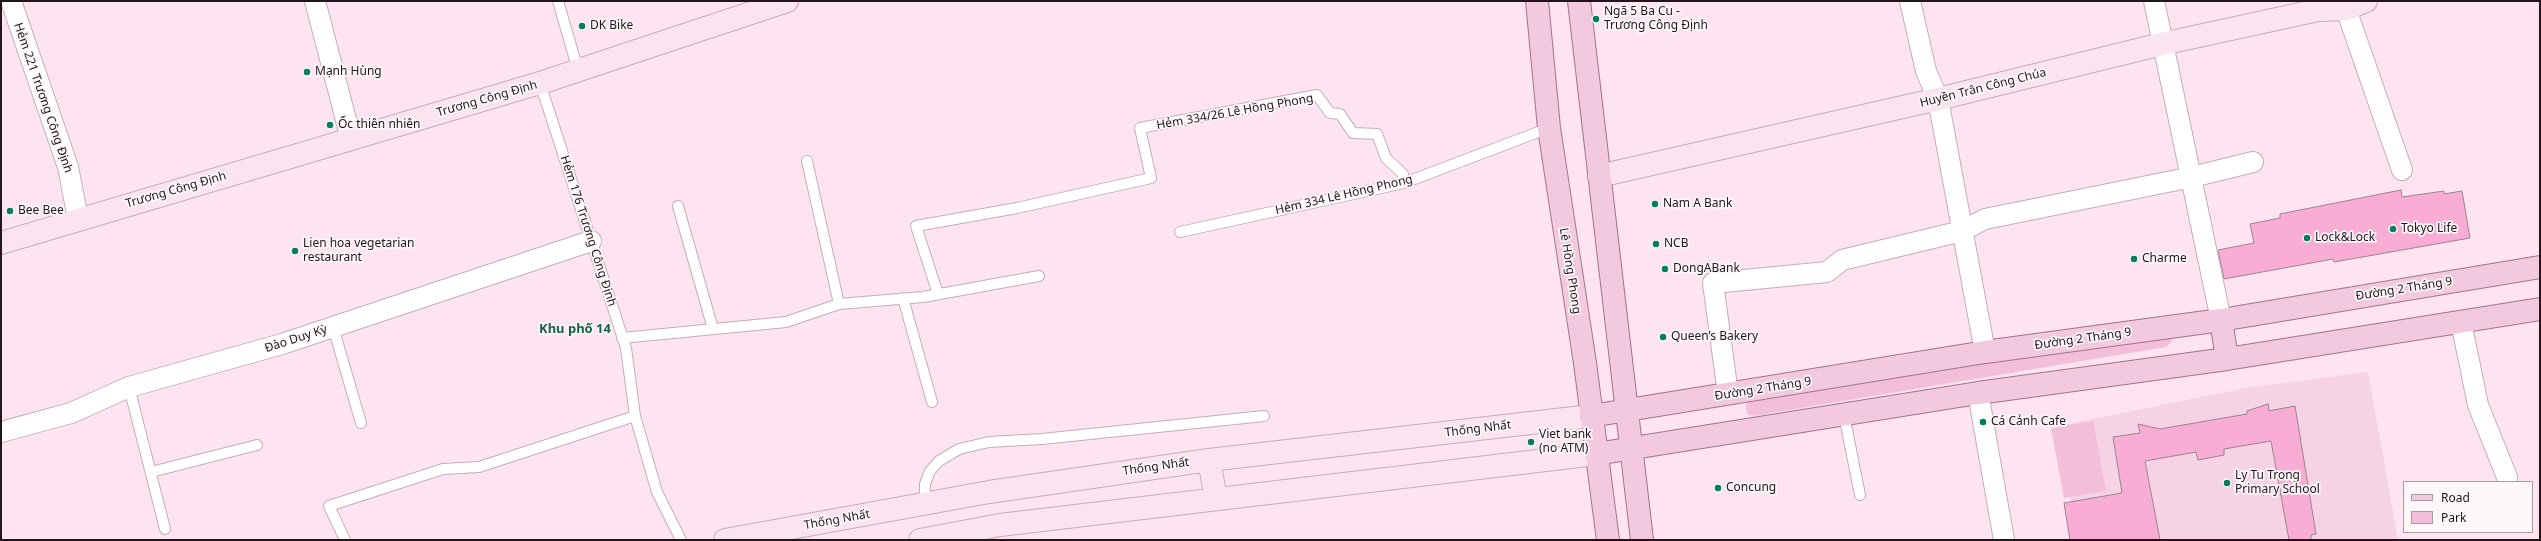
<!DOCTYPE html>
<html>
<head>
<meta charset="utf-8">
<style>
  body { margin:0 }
  #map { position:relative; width:2541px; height:541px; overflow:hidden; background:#fee3f0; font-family:"Noto Sans",sans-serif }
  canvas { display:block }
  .frame { position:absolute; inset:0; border:2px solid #20161b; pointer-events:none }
  .legend { position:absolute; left:2403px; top:481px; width:130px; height:52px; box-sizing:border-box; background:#fdf7fa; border:1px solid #a59da1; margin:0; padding:5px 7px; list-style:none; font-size:12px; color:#20161b }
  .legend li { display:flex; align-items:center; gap:8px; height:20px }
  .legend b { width:20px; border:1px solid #a59da1 }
</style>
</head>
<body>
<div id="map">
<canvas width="2541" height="541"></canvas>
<div class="frame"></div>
<ul class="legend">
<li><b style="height:5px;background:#f2c9df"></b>Road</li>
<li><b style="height:11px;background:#f3bed9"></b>Park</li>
</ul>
</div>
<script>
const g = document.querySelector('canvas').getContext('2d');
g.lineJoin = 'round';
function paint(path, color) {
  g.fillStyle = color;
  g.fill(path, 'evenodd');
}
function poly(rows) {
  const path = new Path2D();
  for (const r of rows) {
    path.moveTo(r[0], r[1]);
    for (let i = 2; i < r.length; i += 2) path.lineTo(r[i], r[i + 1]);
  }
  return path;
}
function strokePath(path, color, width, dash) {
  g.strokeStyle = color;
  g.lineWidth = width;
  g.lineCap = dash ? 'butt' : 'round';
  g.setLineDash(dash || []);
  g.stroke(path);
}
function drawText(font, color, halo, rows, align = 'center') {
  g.font = font + ' "Noto Sans",sans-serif';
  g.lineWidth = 3.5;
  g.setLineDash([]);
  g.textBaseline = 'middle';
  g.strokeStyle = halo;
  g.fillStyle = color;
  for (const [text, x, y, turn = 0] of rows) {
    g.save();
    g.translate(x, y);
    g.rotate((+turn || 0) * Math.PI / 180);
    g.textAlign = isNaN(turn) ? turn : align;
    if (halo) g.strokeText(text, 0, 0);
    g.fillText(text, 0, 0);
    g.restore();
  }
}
paint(poly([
  [2368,372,2398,540,2077,540,2058,426,2246,388]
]), '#f6d3e4');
paint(poly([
  [2164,334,2171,337,2172,341,2166,347,1753,416,1748,415,1746,409,1746,404,1750,402],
  [2093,421,2106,491,2064,498,2051,428]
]), '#f3bed9');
const building = poly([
  [2401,190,2402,197,2444,191,2444,194,2462,191,2470,238,2334,262,2333,259,2224,279,2218,250,2254,243,2250,224,2280,218,2280,214,2401,190],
  [2268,404,2269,411,2295,406,2316,534,2311,535,2311,540,2289,540,2271,441,2224,449,2224,455,2198,460,2196,452,2145,461,2160,540,2070,540,2064,503,2122,493,2113,437,2140,433,2138,424,2160,429,2247,414,2247,411,2268,404]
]);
paint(building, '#f9add5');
strokePath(building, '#9b838f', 1);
const lane = poly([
  [558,1,578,70],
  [540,83,626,348,635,416,657,492,681,540],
  [807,161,839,304],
  [678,206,713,329],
  [1180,232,1404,183,1549,128],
  [938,294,916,226,1017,208,1151,178,1140,128,1317,95,1330,113,1340,114,1353,133,1377,134,1386,158,1403,174,1404,183],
  [903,298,932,402],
  [333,327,361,423],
  [622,338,786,322,839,304,923,297,1039,276],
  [129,387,165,529],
  [1844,415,1860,495],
  [151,472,257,445],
  [925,503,925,484,930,471,939,461,959,449,989,442,1042,439,1264,416],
  [345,540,329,506,443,469,479,467,635,416]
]);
const street = poly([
  [11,1,68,167,78,219],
  [315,1,351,139],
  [1910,1,1926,71,1938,99,1985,352],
  [2154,1,2221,320],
  [2346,9,2402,170],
  [2461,322,2478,405,2507,477],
  [1978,393,2004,540],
  [1728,394,1713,283,1827,272,1842,260,1962,231,1985,219,2192,177,2253,162],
  [1,432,71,413,129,387,282,344,591,241]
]);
const secondary = poly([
  [1599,176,1938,99,2162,44,2318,10,2346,9,2366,1],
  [1,243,540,83,787,1],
  [1209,460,1216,499],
  [725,540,989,492,1209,460,1591,416],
  [920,540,1000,525,1596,454]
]);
const primary = poly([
  [1537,1,1549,128,1585,363,1608,540],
  [1579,1,1642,540],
  [2221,320,2227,359],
  [1591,416,1985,352,2221,320,2540,267],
  [1596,454,1978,393,2227,359,2540,309]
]);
strokePath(lane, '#c6adb9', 12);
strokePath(street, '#c6adb9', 22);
strokePath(secondary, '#c6adb9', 24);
strokePath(primary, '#a3738c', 24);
strokePath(lane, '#fff', 10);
strokePath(street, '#fff', 20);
strokePath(secondary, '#f9e4ef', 22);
strokePath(primary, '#f2c9df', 22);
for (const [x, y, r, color] of [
  [1596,19,4,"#017e5d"],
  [582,26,4,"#017e5d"],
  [307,72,4,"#017e5d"],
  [330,125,4,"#017e5d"],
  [1655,204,4,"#017e5d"],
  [10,211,4,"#017e5d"],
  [2393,229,4,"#017e5d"],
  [2307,238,4,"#017e5d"],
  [1656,244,4,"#017e5d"],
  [295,251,4,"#017e5d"],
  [2134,259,4,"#017e5d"],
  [1665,269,4,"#017e5d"],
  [1663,337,4,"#017e5d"],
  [1983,422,4,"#017e5d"],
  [1531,442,4,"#017e5d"],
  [2227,483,4,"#017e5d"],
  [1718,488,4,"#017e5d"]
]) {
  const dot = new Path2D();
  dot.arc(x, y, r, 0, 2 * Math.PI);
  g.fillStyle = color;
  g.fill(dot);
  strokePath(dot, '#fdf7fa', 1.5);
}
drawText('12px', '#20161b', '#fdf7fa', [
  ["Ngã 5 Ba Cu -",1604,12],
  ["Trương Công Định",1604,26],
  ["DK Bike",590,26],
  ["Mạnh Hùng",315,72],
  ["Ốc thiên nhiên",338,125],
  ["Nam A Bank",1663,204],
  ["Bee Bee",18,211],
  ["Tokyo Life",2401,229],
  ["Lock&Lock",2315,238],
  ["Lien hoa vegetarian",303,244],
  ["restaurant",303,258],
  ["NCB",1664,244],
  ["Charme",2142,259],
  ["DongABank",1673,269],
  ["Queen’s Bakery",1671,337],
  ["Cá Cảnh Cafe",1991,422],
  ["Viet bank",1539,435],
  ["(no ATM)",1539,449],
  ["Ly Tu Trong",2235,476],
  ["Primary School",2235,490],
  ["Concung",1726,488]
], 'left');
drawText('12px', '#20161b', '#fdf7fa', [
  ["Huyền Trân Công Chúa",1983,88,-14],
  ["Hẻm 221 Trương Công Định",43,98,71],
  ["Trương Công Định",487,99,-16],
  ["Hẻm 334/26 Lê Hồng Phong",1235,112,-10],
  ["Trương Công Định",176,190,-16],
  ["Hẻm 334 Lê Hồng Phong",1344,195,-13],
  ["Hẻm 176 Trương Công Định",588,231,72],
  ["Lê Hồng Phong",1570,271,81],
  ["Đường 2 Tháng 9",2404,289,-9],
  ["Đào Duy Kỳ",296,339,-18],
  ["Đường 2 Tháng 9",2083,339,-8],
  ["Đường 2 Tháng 9",1763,389,-9],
  ["Thống Nhất",1478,429,-7],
  ["Thống Nhất",1156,467,-8],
  ["Thống Nhất",837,520,-10]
]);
drawText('bold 13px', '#1a614a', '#fdf7fa', [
  ["Khu phố 14",575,329]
]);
</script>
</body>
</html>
